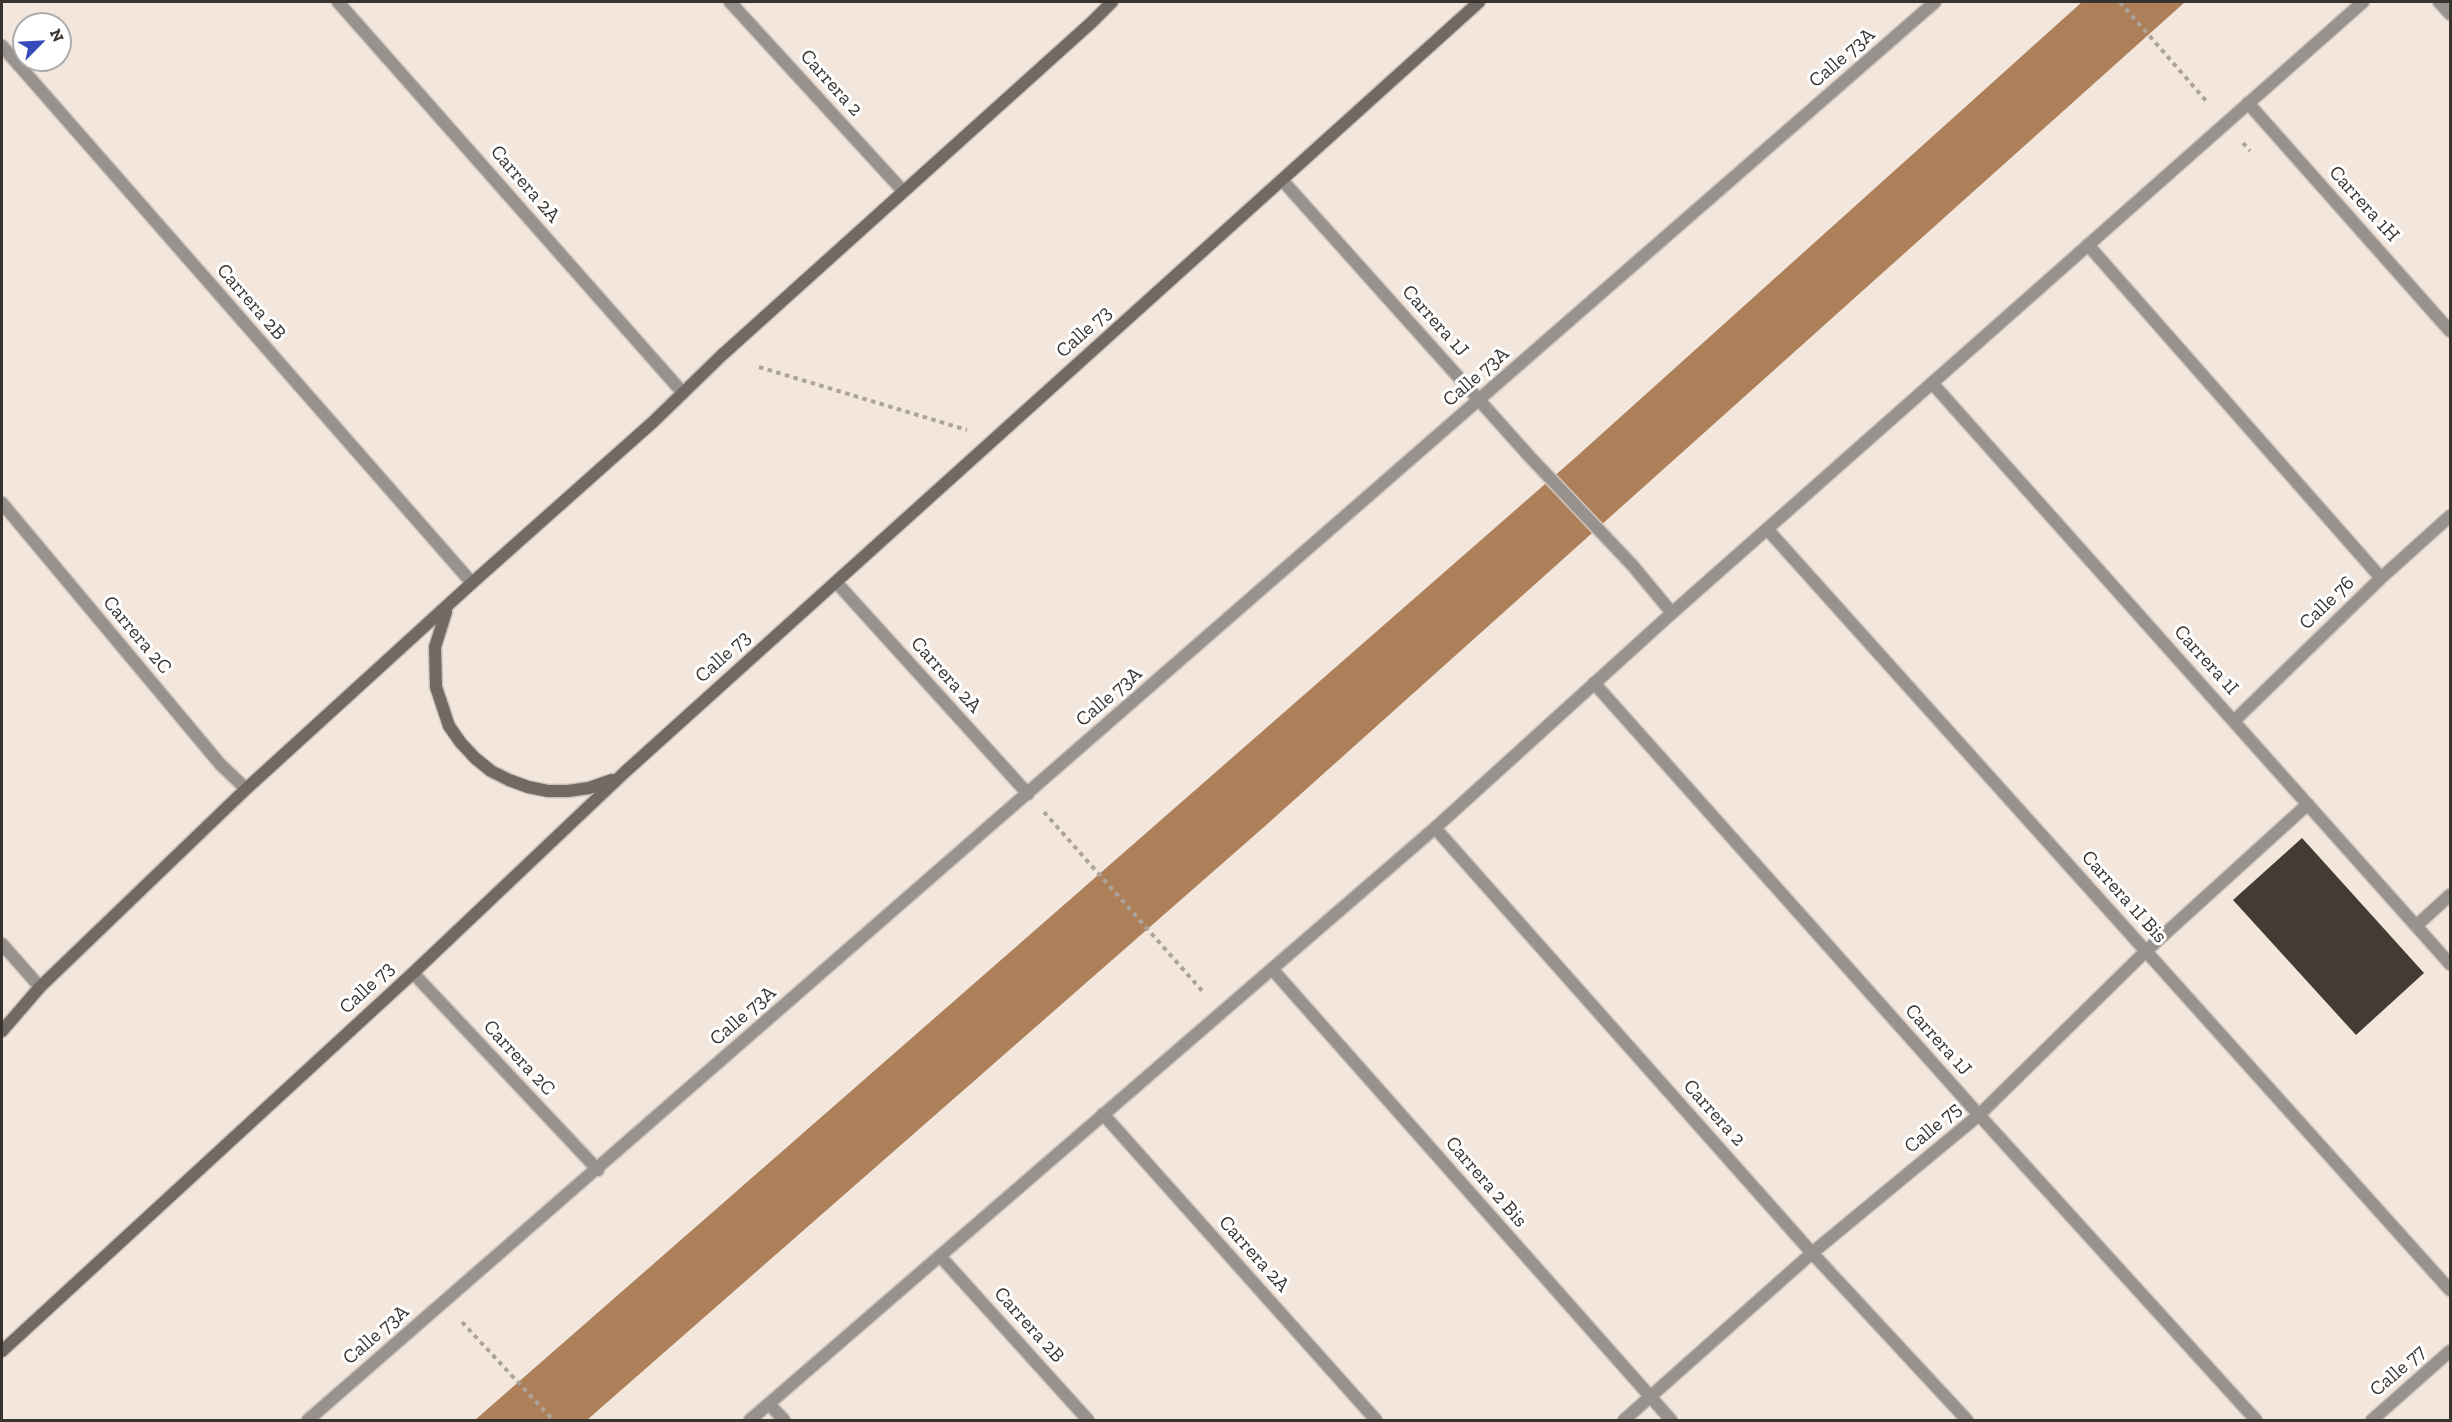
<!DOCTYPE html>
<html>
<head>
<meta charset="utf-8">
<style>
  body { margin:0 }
  #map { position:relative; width:2452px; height:1422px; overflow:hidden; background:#f3e7dd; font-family:"Zilla Slab",serif }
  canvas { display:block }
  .frame { position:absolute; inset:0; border:3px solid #38332f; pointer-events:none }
  .north { position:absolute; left:12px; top:12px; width:60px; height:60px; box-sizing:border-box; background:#fff; border:2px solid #afadac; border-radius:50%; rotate:66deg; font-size:16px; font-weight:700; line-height:24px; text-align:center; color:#38332f }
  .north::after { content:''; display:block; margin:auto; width:21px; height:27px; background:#374abc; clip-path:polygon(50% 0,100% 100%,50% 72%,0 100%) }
</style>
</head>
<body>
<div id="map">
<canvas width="2452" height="1422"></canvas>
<div class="frame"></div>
<div class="north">N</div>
</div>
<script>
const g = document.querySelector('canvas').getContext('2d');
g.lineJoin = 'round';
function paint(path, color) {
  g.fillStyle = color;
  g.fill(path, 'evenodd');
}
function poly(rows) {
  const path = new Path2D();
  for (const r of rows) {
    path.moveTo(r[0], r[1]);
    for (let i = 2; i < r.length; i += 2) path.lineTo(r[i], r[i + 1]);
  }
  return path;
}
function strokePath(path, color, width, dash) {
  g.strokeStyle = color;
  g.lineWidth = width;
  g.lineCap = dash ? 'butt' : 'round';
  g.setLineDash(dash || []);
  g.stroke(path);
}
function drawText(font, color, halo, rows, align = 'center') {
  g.font = font + ' "Zilla Slab",serif';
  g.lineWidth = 6;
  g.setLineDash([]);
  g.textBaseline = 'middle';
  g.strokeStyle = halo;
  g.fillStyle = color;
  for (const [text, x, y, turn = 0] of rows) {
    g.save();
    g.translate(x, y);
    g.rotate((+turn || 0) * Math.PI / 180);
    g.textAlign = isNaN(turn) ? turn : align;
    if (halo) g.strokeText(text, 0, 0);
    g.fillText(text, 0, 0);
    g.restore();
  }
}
paint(poly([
  [2082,2,2185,2,1264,827,587,1420,475,1420,1576,457]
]), '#ad805a');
paint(poly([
  [2302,838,2424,973,2356,1035,2233,900]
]), '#443b33');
const minor = poly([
  [338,2,683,393],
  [730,2,903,191],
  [2439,2,2450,14],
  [2,46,472,583],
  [2248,103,2450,331],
  [1282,180,1530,457,1633,566,1672,613],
  [2088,245,2381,578],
  [1932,383,2450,964],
  [2,503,220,764,246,789],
  [1767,529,2450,1290],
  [836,582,1028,794],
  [1594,683,1979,1115,2256,1420],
  [2234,721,2381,578,2450,516],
  [1435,828,1812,1253,1967,1420],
  [2416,926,2450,895],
  [2,944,40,987],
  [1272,969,1671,1420],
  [413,973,598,1170],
  [1103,1114,1376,1420],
  [940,1256,1088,1420],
  [769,1404,784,1420],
  [308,1420,1935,2],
  [1624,1420,1812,1253,1979,1115,2146,951,2308,804],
  [2372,1420,2450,1351]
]);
const tertiary = poly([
  [750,1420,1435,828,1672,613,2363,2]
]);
const secondary = poly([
  [446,612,435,647,436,687,449,726,461,743,475,758,491,771,509,780,528,787,548,791,568,791,589,788,612,780],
  [2,1031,40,987,246,789,472,583,653,422,721,356,1092,22,1112,2],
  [2,1351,413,973,625,772,1479,2]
]);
strokePath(minor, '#cec3ba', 15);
strokePath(tertiary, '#cec3ba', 15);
strokePath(secondary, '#cec3ba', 15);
strokePath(poly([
  [2120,2,2208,103],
  [2243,143,2250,151],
  [759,367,967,430],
  [1044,812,1204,993],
  [462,1322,553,1420]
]), '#aca39b', 4, [4.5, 4.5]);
strokePath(minor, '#98928e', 12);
strokePath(tertiary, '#98928e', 12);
strokePath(secondary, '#716964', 12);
drawText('20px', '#38332f', '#fff', [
  ["Calle 73A",1842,58,-41],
  ["Carrera 2",831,83,48],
  ["Carrera 2A",525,184,49],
  ["Carrera 1H",2364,204,48],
  ["Carrera 2B",251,302,49],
  ["Carrera 1J",1435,321,48],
  ["Calle 73",1084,332,-42],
  ["Calle 73A",1476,377,-41],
  ["Calle 76",2327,603,-44],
  ["Carrera 2C",137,635,50],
  ["Calle 73",723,657,-42],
  ["Carrera 1I",2206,660,48],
  ["Carrera 2A",946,675,48],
  ["Calle 73A",1109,697,-41],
  ["Carrera 1I Bis",2124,897,48],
  ["Calle 73",367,988,-43],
  ["Calle 73A",743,1016,-41],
  ["Carrera 1J",1938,1040,48],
  ["Carrera 2C",519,1058,47],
  ["Carrera 2",1714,1113,48],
  ["Calle 75",1933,1128,-40],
  ["Carrera 2 Bis",1486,1182,49],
  ["Carrera 2A",1254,1254,48],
  ["Carrera 2B",1029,1325,48],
  ["Calle 73A",376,1335,-41],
  ["Calle 77",2398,1371,-41]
]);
</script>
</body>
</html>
